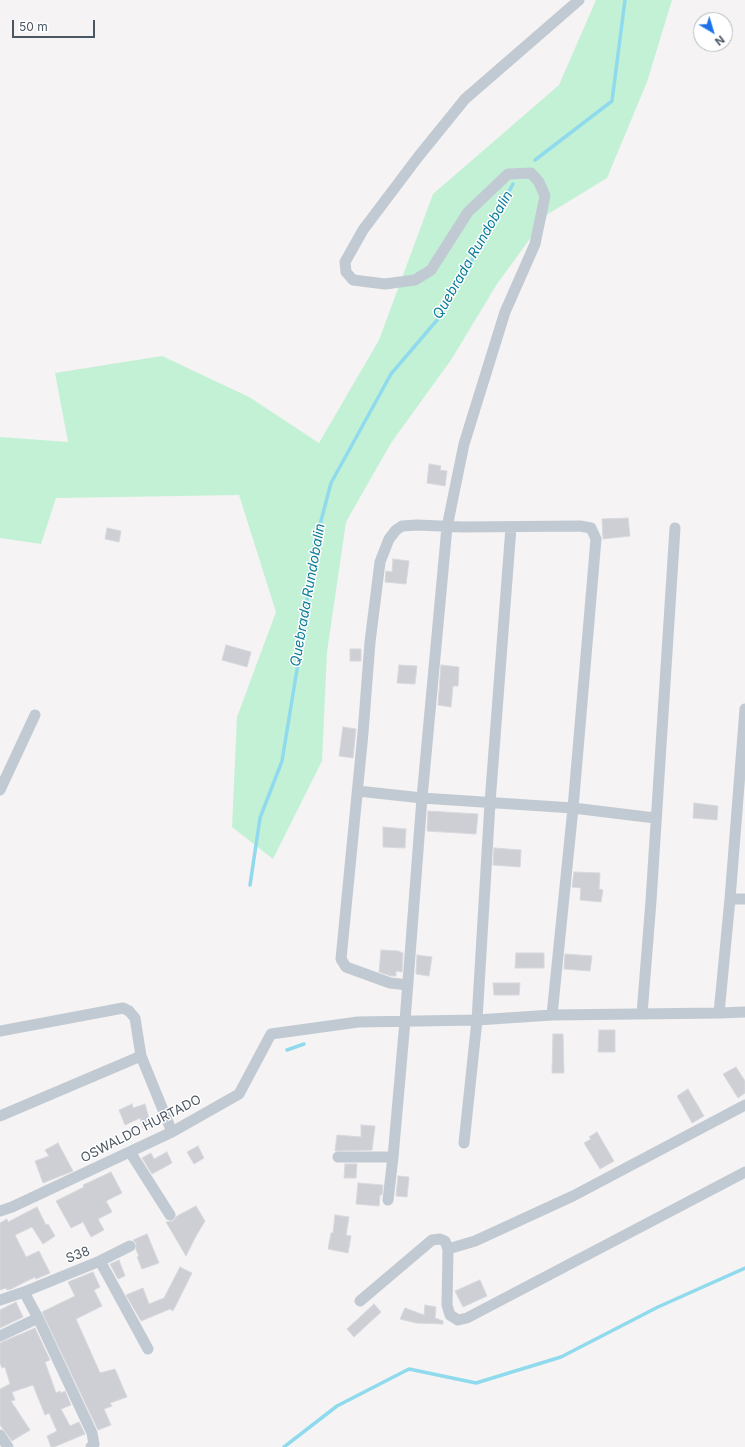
<!DOCTYPE html>
<html>
<head>
<meta charset="utf-8">
<style>
  body { margin:0 }
  #map { position:relative; width:745px; height:1447px; overflow:hidden; background:#f5f3f3; font-family:Inter,sans-serif }
  canvas { display:block }
  .north { position:absolute; left:693px; top:12px; width:40px; height:40px; box-sizing:border-box; background:#fff; border:1px solid #b7bbc0; border-radius:50%; rotate:142deg; font-size:11px; font-weight:700; line-height:16px; text-align:center; color:#4a5661 }
  .north::after { content:''; display:block; margin:auto; width:14px; height:18px; background:#1a73e8; clip-path:polygon(50% 0,100% 100%,50% 72%,0 100%) }
  .scale { position:absolute; left:12px; top:20px; width:83px; height:18px; box-sizing:border-box; border:2px solid #4a5661; border-top:0; padding-left:5px; font-size:12px; line-height:14px; white-space:nowrap; color:#4a5661; -webkit-text-stroke:3px #fff; paint-order:stroke }
</style>
</head>
<body>
<div id="map">
<canvas width="745" height="1447"></canvas>
<div class="north">N</div>
<div class="scale">50 m</div>
</div>
<script>
const g = document.querySelector('canvas').getContext('2d');
g.lineJoin = 'round';
function paint(path, color) {
  g.fillStyle = color;
  g.fill(path, 'evenodd');
}
function poly(rows) {
  const path = new Path2D();
  for (const r of rows) {
    path.moveTo(r[0], r[1]);
    for (let i = 2; i < r.length; i += 2) path.lineTo(r[i], r[i + 1]);
  }
  return path;
}
function strokePath(path, color, width, dash) {
  g.strokeStyle = color;
  g.lineWidth = width;
  g.lineCap = dash ? 'butt' : 'round';
  g.setLineDash(dash || []);
  g.stroke(path);
}
function drawText(font, color, halo, rows, align = 'center') {
  g.font = font + ' Inter,sans-serif';
  g.lineWidth = 3;
  g.setLineDash([]);
  g.textBaseline = 'middle';
  g.strokeStyle = halo;
  g.fillStyle = color;
  for (const [text, x, y, turn = 0] of rows) {
    g.save();
    g.translate(x, y);
    g.rotate((+turn || 0) * Math.PI / 180);
    g.textAlign = isNaN(turn) ? turn : align;
    if (halo) g.strokeText(text, 0, 0);
    g.fillText(text, 0, 0);
    g.restore();
  }
}
paint(poly([
  [596,0,672,0,647,82,607,178,548,214,497,284,451,360,391,443,346,522,327,652,322,761,273,859,232,827,237,717,276,612,239,495,56,498,41,544,0,538,0,437,68,442,55,373,162,356,249,397,319,443,379,340,433,194,559,85]
]), '#c3f1d5');
strokePath(poly([
  [535,160,612,101,625,0],
  [250,885,260,818,282,761,303,633,313,551,331,483,391,374,443,313,513,184],
  [287,1050,304,1044],
  [284,1447,337,1406,409,1369,476,1383,561,1357,658,1307,745,1268]
]), '#90daee', 3.5);
const building = poly([
  [429,464,441,466,440,470,447,471,445,486,427,483,429,464],
  [628,518,630,536,603,539,602,519,628,518],
  [107,528,121,531,119,542,105,539,107,528],
  [393,559,409,561,406,584,385,582,386,571,392,572,393,559],
  [226,645,251,652,247,667,222,660,226,645],
  [350,649,361,649,361,661,350,661,350,649],
  [399,665,417,666,415,684,397,683,399,665],
  [441,665,459,667,458,686,453,686,451,707,438,705,441,665],
  [343,727,356,729,353,758,339,756,343,727],
  [694,803,718,806,717,820,693,818,694,803],
  [428,811,478,814,476,834,427,831,428,811],
  [383,827,406,829,405,848,383,847,383,827],
  [494,848,521,850,520,867,493,865,494,848],
  [574,872,600,873,599,889,603,890,601,902,580,900,581,888,572,887,574,872],
  [381,950,398,951,403,953,402,972,396,971,396,976,391,976,379,972,381,950],
  [516,953,544,953,544,968,515,968,516,953],
  [565,954,592,956,590,971,564,969,565,954],
  [417,955,432,957,429,976,416,974,417,955],
  [493,983,520,983,519,995,494,995,493,983],
  [599,1030,615,1030,615,1052,598,1052,599,1030],
  [553,1034,563,1034,564,1073,552,1073,553,1034],
  [736,1067,745,1081,745,1093,738,1098,723,1074,736,1067],
  [688,1089,704,1116,692,1123,677,1096,688,1089],
  [132,1104,133,1108,145,1104,151,1125,143,1128,140,1118,125,1125,119,1110,132,1104],
  [361,1125,375,1126,372,1150,335,1151,337,1135,361,1137,361,1125],
  [597,1132,614,1161,600,1169,584,1143,591,1139,589,1137,597,1132],
  [58,1143,73,1171,43,1183,35,1161,49,1156,45,1150,58,1143],
  [198,1146,204,1158,194,1164,187,1152,198,1146],
  [167,1152,172,1163,152,1174,142,1158,151,1153,154,1159,167,1152],
  [345,1164,357,1164,356,1178,344,1178,345,1164],
  [111,1172,122,1193,106,1201,112,1212,98,1219,104,1230,91,1237,83,1222,71,1228,56,1201,84,1187,83,1185,111,1172],
  [398,1176,409,1177,407,1197,396,1196,398,1176],
  [358,1183,383,1185,382,1195,380,1195,379,1206,356,1204,358,1183],
  [196,1206,205,1221,196,1236,186,1256,166,1222,173,1221,177,1216,196,1206],
  [37,1207,46,1225,48,1224,55,1236,43,1244,32,1227,15,1235,26,1257,39,1251,50,1273,36,1279,35,1277,11,1289,7,1290,6,1288,0,1290,0,1223,7,1219,8,1222,37,1207],
  [335,1215,349,1217,346,1235,351,1236,348,1253,328,1249,331,1233,333,1233,335,1215],
  [147,1234,159,1263,142,1269,137,1257,139,1256,136,1250,136,1243,133,1240,147,1234],
  [119,1260,125,1276,118,1279,110,1264,119,1260],
  [180,1267,192,1273,173,1311,170,1309,141,1321,126,1295,143,1288,149,1304,164,1298,180,1267],
  [93,1272,100,1287,94,1290,102,1306,76,1319,100,1373,115,1369,127,1397,110,1403,112,1406,104,1409,111,1425,98,1430,42,1312,75,1296,68,1282,93,1272],
  [480,1280,487,1296,463,1307,455,1291,480,1280],
  [16,1302,23,1317,0,1328,0,1310,16,1302],
  [374,1304,381,1312,354,1337,347,1329,374,1304],
  [425,1305,436,1307,435,1318,443,1321,443,1324,416,1323,400,1319,405,1308,424,1315,425,1305],
  [35,1328,50,1360,45,1362,56,1393,60,1391,61,1393,65,1391,71,1405,61,1409,70,1426,79,1422,85,1434,54,1447,51,1447,47,1436,57,1431,49,1413,45,1415,33,1385,12,1392,15,1400,11,1401,30,1430,12,1441,0,1425,0,1389,10,1384,5,1367,2,1368,0,1363,0,1343,35,1328]
]);
paint(building, '#cdcfd5');
strokePath(building, '#d7d9de', 1);
strokePath(poly([
  [0,790,35,715],
  [358,791,422,798,573,808,655,818],
  [730,899,745,899],
  [408,985,390,983,346,967,341,959,363,733,370,642,380,562,389,539,396,530,402,526,417,525,463,527,580,526,591,528,596,539,573,808,552,1015],
  [719,1013,730,899,745,709],
  [642,1014,651,901,675,528],
  [0,1031,123,1008,129,1011,135,1018,141,1056,172,1132],
  [0,1116,141,1056],
  [464,1143,477,1020,490,803,511,527],
  [130,1152,170,1215],
  [338,1157,393,1157,405,1021,422,798,447,527,464,444,505,312,535,244,545,196,539,182,531,173,508,174,468,212,431,270,415,280,385,284,353,280,346,272,345,262,363,230,418,157,465,99,579,0],
  [388,1200,393,1157],
  [0,1211,12,1207,172,1132,239,1094,271,1034,358,1022,477,1020,552,1015,719,1013,745,1012],
  [448,1249,475,1241,573,1196,745,1105],
  [100,1261,130,1246],
  [0,1300,24,1292],
  [360,1301,432,1240,440,1239,445,1241,448,1249,447,1305,450,1315,458,1320,467,1318,745,1172],
  [0,1336,38,1318],
  [0,1435,8,1447],
  [91,1447,94,1444,92,1433,38,1318,24,1292,100,1261,148,1349]
]), '#c1cad2', 11);
drawText('13px', '#4a5661', '#fff', [
  ["OSWALDO HURTADO",141,1129,-27],
  ["S38",78,1255,-21]
]);
drawText('italic 14px', '#0c7c9b', '#fff', [
  ["Quebrada Rundobalin",473,255,-60],
  ["Quebrada Rundobalin",308,595,-80]
]);
</script>
</body>
</html>
